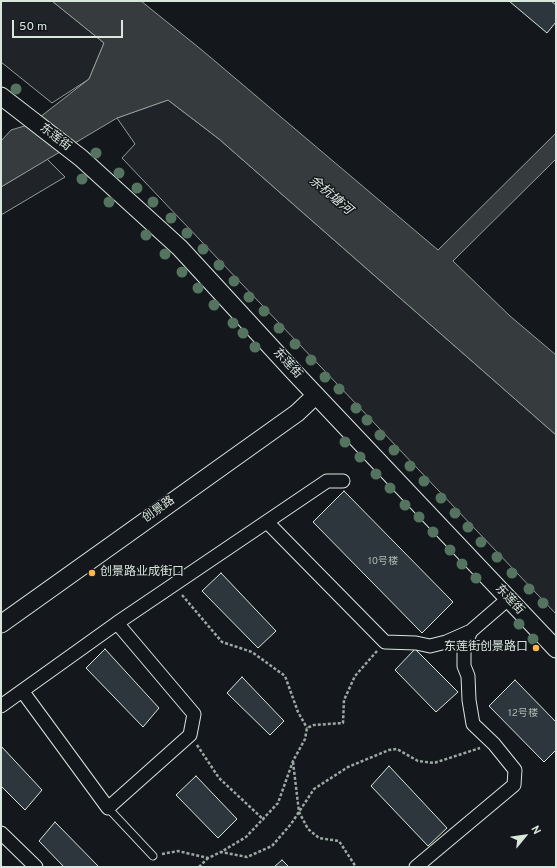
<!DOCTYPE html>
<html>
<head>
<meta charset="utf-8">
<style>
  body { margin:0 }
  #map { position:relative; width:557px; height:868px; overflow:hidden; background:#14181c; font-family:Overpass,sans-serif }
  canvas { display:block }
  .frame { position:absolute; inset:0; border:2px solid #d8e6dc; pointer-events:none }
  .north { position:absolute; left:505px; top:816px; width:40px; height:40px; -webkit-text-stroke:3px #14181c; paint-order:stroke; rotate:61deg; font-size:11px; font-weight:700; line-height:16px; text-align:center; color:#d8e6dc }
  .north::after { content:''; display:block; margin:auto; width:14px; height:18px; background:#d8e6dc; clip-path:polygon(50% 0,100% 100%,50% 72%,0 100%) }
  .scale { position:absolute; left:12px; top:20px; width:111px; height:18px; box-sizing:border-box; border:2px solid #d8e6dc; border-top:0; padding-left:5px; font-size:12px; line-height:14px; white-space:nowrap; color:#d8e6dc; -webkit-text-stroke:3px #14181c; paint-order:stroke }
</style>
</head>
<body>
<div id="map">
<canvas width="557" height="868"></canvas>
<div class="frame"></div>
<div class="north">N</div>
<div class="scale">50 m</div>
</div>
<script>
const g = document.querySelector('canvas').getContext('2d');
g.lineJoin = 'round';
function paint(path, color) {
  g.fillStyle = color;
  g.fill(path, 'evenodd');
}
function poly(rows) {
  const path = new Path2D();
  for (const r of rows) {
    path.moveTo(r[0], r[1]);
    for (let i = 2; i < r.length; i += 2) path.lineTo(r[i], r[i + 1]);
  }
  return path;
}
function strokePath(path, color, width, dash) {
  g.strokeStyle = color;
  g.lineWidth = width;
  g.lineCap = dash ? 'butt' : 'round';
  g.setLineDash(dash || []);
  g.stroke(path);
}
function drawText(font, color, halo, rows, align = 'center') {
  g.font = font + ' Overpass,"Noto Sans SC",sans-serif';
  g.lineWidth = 3;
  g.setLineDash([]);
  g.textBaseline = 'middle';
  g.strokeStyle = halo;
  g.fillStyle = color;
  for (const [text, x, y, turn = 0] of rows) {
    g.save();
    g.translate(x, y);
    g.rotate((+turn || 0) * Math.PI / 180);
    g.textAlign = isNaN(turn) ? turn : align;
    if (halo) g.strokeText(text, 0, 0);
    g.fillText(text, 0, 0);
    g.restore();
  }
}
const green = poly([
  [1,1,52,1,104,43,89,79,52,103,1,62,1,1],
  [168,100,219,139,556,435,556,614,122,158,135,144,117,118,168,100],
  [47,159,65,177,1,215,1,187,47,159]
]);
paint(green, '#202428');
strokePath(green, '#939e99', 1);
const water = poly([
  [52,1,141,1,203,51,438,250,556,133,556,159,453,261,510,316,556,355,556,435,219,139,168,100,117,118,1,187,1,141,11,130,31,124,89,79,104,43,52,1]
]);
paint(water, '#363b3e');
strokePath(water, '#939e99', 1);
const building = poly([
  [509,1,551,1,556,5,556,22,547,33,509,1],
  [344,491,453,602,422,633,313,522,344,491],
  [221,573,276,631,258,648,202,591,221,573],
  [105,649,159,708,143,727,86,668,105,649],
  [415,649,458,692,436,712,395,670,415,649],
  [242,677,284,721,270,735,227,693,242,677],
  [515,680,556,722,556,750,544,762,489,706,515,680],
  [1,746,42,790,25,810,1,786,1,746],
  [389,766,447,828,428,846,371,786,389,766],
  [196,776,237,819,218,838,176,795,196,776],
  [55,822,99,867,64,867,39,841,55,822],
  [282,860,289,867,274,867,282,860]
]);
paint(building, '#2c363c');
strokePath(building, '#d8e6dc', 1);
const service = poly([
  [108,808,153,856]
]);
const minor = poly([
  [267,522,385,642,416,643,430,646,446,642,471,631,508,599],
  [23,692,108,808,190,735,194,714,117,623],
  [1,706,117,623,327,481,343,481],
  [1,833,36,867],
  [416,867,514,785,515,770,494,744,473,724,469,700,468,676,464,666,464,647,471,631]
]);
const tertiary = poly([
  [1,96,81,158,180,248,293,371,556,649],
  [1,624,297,413,316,395]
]);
strokePath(service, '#d8e6dc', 9);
strokePath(minor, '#d8e6dc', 15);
strokePath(tertiary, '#d8e6dc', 19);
strokePath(poly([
  [182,595,222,642,252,652,285,676,298,712,307,728],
  [377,651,355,676,344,700,343,723,314,725,307,728,305,739,293,761,278,803,246,837,221,852,247,857,272,846,291,824,314,789,348,767,389,750,397,749,418,761,434,763,480,748],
  [197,745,219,778,264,820],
  [293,762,299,812,308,829,319,838,339,841,356,867],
  [162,854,178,851,208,858,221,852],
  [199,867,208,858]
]), '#9da8a2', 2.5, [3, 2]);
strokePath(service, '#14181c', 7);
strokePath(minor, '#14181c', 13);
strokePath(tertiary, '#14181c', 17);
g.fillStyle = '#55745f';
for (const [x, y] of [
  [16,89],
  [96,153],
  [119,173],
  [82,179],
  [137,188],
  [109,202],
  [153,202],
  [171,218],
  [187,233],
  [146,235],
  [203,249],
  [165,254],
  [219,265],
  [182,272],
  [234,281],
  [198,288],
  [249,297],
  [214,305],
  [264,311],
  [233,323],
  [279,328],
  [243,333],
  [295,344],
  [255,347],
  [311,360],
  [325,377],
  [339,389],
  [356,408],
  [367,420],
  [380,435],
  [345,442],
  [394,450],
  [360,457],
  [410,466],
  [376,474],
  [424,481],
  [390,488],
  [441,498],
  [405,505],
  [455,513],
  [419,517],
  [468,527],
  [433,532],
  [481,542],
  [450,550],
  [497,557],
  [462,564],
  [512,573],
  [476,578],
  [529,589],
  [543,603],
  [519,624],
  [533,639]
]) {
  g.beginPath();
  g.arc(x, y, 5.5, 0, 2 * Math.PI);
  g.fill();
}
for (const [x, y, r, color] of [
  [92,573,4,"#ffb74d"],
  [536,648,4,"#ffb74d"]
]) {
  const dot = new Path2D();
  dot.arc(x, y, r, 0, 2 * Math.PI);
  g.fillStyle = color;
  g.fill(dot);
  strokePath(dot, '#14181c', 1.5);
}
drawText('10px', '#adbab4', null, [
  ["10号楼",383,562],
  ["12号楼",523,714]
]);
drawText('12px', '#d8e6dc', '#14181c', [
  ["东莲街",55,138,37],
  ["东莲街",287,364,47],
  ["创景路",159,510,-35],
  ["东莲街",509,600,47]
]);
drawText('12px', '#d8e6dc', '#14181c', [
  ["创景路业成街口",100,573],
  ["东莲街创景路口",528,648,"right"]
], 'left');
drawText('italic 13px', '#d8e6dc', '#14181c', [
  ["余杭塘河",330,196,40]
]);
</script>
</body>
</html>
